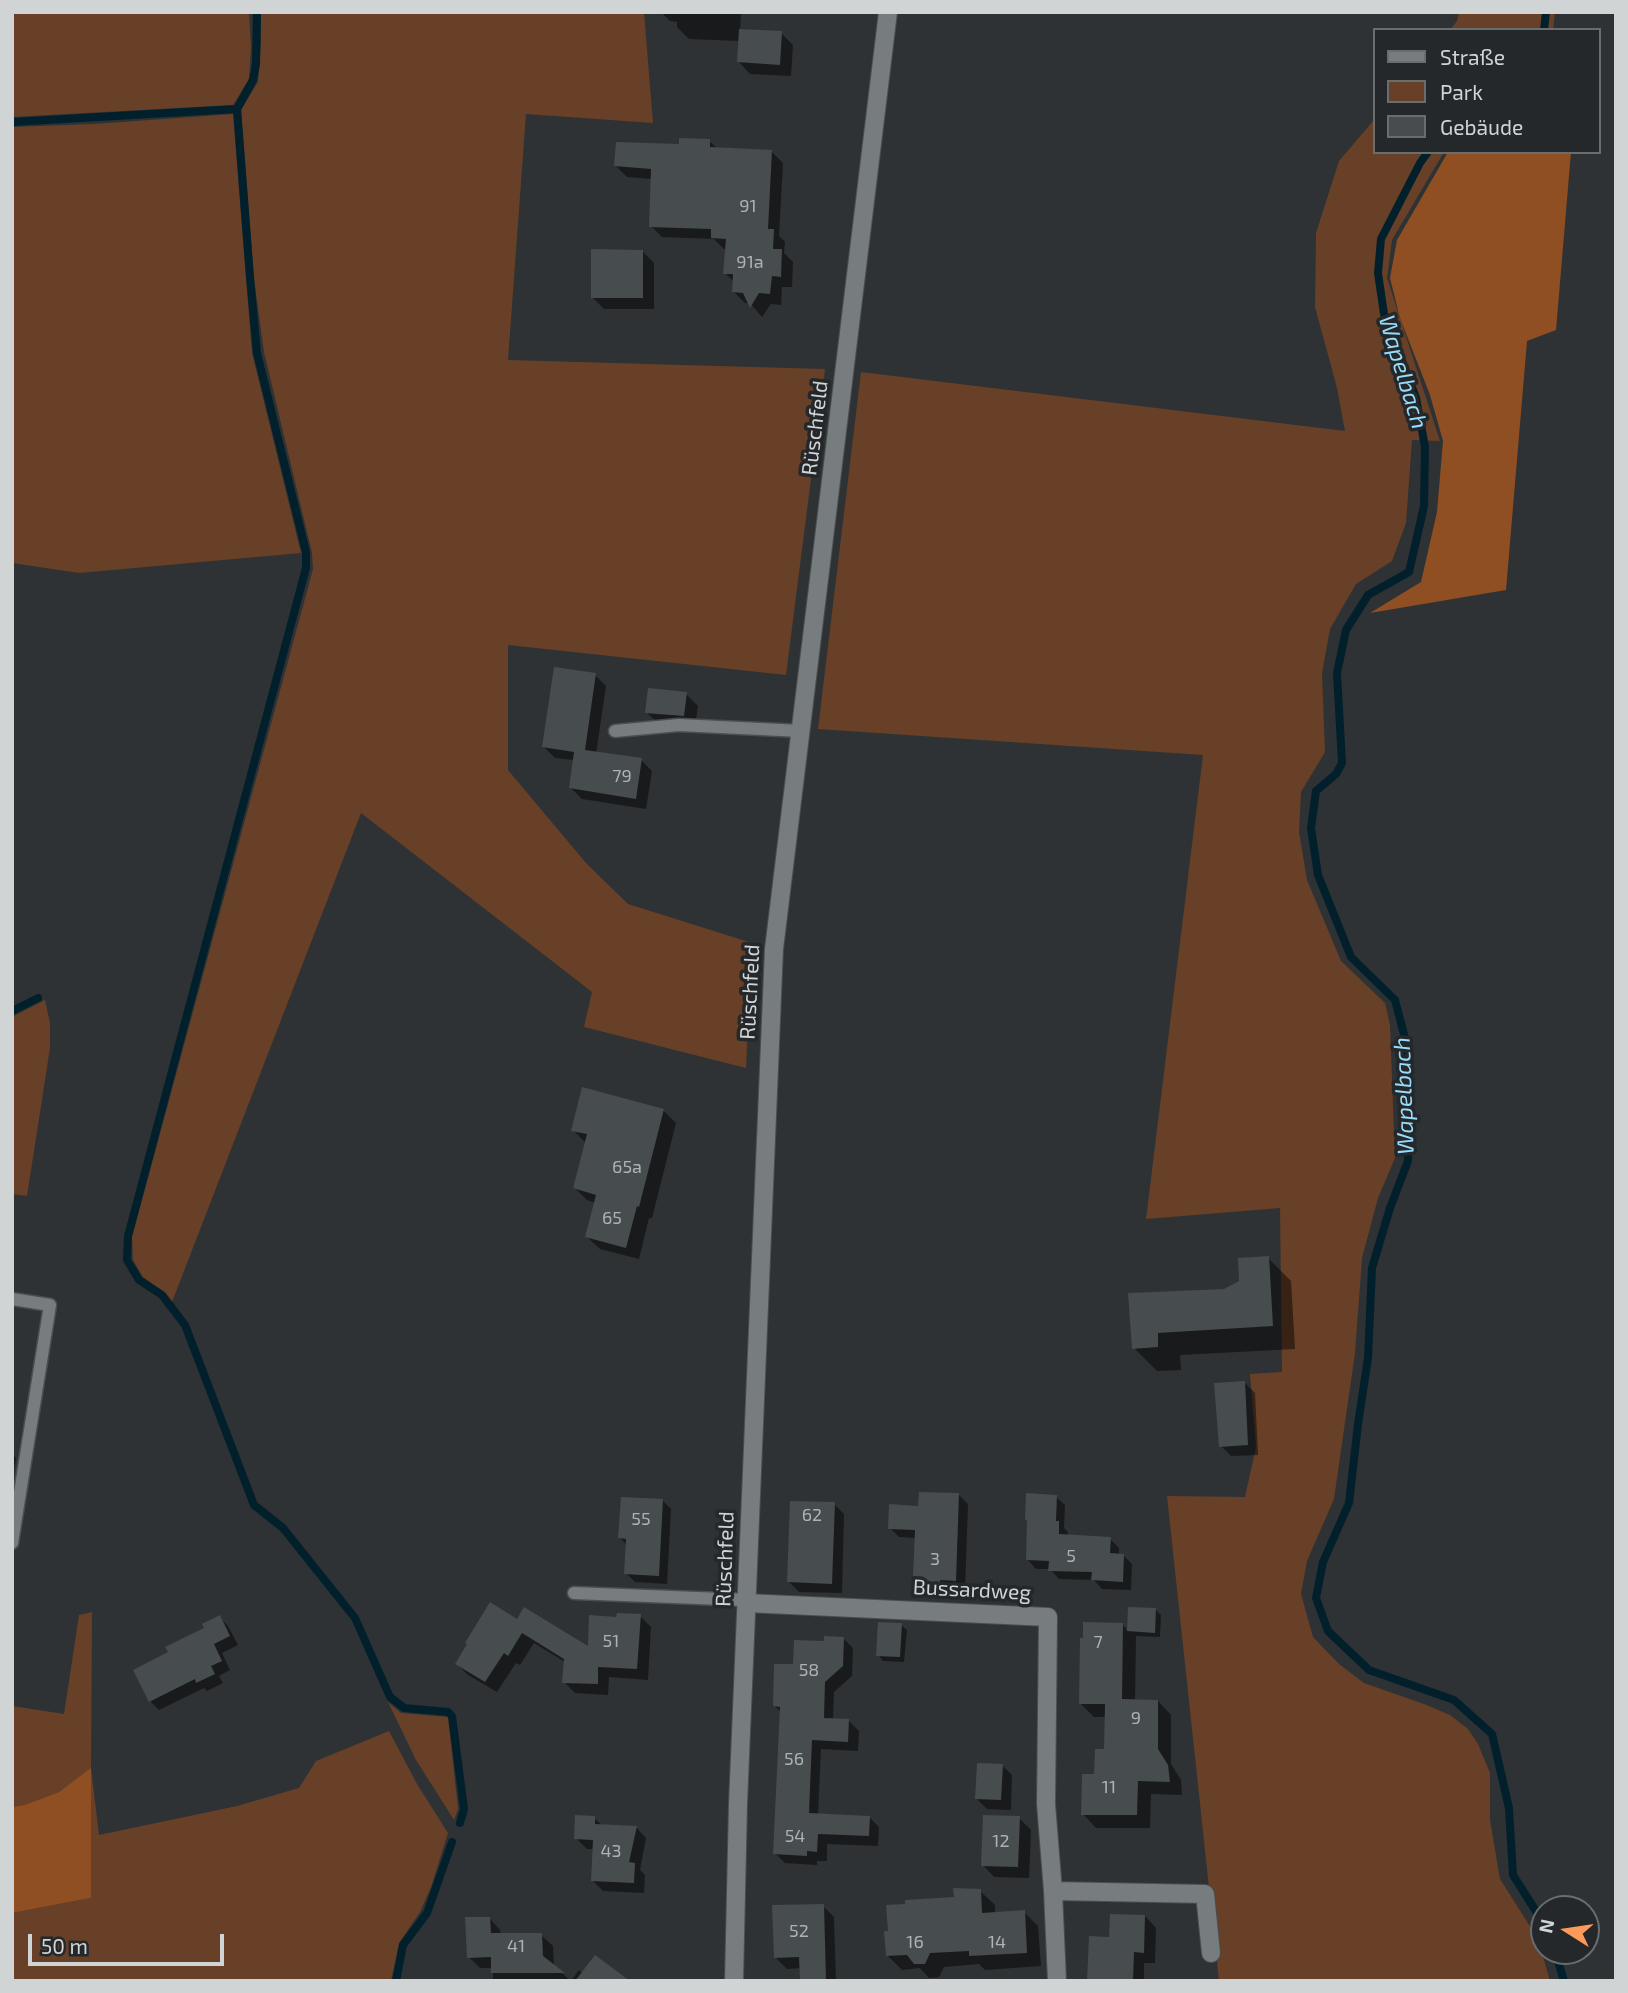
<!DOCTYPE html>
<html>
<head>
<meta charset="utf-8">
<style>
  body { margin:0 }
  #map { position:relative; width:1628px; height:1993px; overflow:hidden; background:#2e3234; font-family:"Exo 2",sans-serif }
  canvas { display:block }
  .frame { position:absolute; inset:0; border:14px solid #d1d4d5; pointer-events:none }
  .legend { position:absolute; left:1373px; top:28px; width:228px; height:126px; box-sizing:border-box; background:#24282a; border:2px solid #696d6e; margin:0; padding:9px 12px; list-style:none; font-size:21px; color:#d1d4d5 }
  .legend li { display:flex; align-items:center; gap:14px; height:35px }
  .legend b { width:35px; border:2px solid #696d6e }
  .north { position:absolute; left:1530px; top:1895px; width:70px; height:70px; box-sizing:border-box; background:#24282a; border:2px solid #696d6e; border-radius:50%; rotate:282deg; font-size:19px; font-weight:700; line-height:28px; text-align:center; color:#d1d4d5 }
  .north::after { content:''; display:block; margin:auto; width:24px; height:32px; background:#ff9b5a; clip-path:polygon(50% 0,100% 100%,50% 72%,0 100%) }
  .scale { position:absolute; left:28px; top:1934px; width:196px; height:32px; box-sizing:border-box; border:4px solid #d1d4d5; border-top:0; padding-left:9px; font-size:21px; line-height:24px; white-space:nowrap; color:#d1d4d5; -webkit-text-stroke:5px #24282a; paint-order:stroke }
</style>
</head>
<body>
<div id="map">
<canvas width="1628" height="1993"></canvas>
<div class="frame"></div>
<ul class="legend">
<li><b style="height:9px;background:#777c7f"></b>Straße</li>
<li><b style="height:19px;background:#674027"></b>Park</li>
<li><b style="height:19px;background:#474c4e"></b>Gebäude</li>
</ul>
<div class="north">N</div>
<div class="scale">50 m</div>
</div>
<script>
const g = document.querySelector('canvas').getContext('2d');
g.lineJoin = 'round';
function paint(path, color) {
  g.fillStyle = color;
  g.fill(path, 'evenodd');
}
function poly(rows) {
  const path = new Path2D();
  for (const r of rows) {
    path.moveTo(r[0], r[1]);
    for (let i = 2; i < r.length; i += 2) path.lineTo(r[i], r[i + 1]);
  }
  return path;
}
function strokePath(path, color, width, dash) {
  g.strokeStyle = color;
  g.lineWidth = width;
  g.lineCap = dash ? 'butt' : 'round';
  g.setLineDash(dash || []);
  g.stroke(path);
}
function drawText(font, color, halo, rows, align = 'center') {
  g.font = font + ' "Exo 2",sans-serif';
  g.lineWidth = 7;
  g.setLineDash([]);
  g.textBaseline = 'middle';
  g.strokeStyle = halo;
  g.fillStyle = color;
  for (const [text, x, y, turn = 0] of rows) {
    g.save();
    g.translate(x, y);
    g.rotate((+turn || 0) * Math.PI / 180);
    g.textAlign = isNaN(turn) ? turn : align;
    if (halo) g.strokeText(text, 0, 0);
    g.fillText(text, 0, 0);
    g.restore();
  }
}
paint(poly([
  [12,12,249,12,251,47,249,79,233,105,12,117],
  [261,12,644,12,653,123,526,114,508,360,825,369,786,675,508,645,508,770,586,863,628,904,752,943,746,1068,584,1027,592,992,361,813,172,1302,163,1291,143,1277,133,1260,132,1237,313,569,312,553,264,352,254,279,241,110,258,82,261,43],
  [1459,12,1555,12,1553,30,1450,30,1457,21],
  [233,114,252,353,301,553,79,573,12,563,12,127,94,124],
  [1374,120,1374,152,1444,152,1392,240,1387,278,1440,441,1412,440,1406,523,1392,561,1356,584,1330,629,1322,673,1325,752,1301,792,1299,832,1307,880,1341,961,1385,1003,1390,1025,1395,1158,1378,1198,1362,1258,1355,1353,1334,1499,1307,1561,1301,1594,1313,1637,1339,1664,1364,1683,1424,1704,1450,1715,1468,1729,1478,1744,1490,1773,1490,1820,1500,1879,1538,1939,1550,1981,1219,1981,1167,1496,1245,1497,1256,1447,1250,1374,1282,1372,1280,1208,1146,1219,1203,755,818,729,861,372,1345,431,1337,388,1315,307,1316,233,1339,161],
  [45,1000,50,1023,50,1048,27,1196,12,1194,12,1017],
  [92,1612,91,1768,99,1835,237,1806,299,1788,316,1761,389,1731,417,1784,448,1833,431,1887,420,1912,399,1943,391,1981,12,1981,12,1913,91,1898,91,1769,59,1792,24,1805,12,1807,12,1706,64,1714,79,1615],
  [388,1702,401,1713,448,1717,458,1809,454,1820,416,1760]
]), '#674027');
paint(poly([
  [1448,152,1571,152,1556,330,1527,341,1506,590,1370,613,1421,582,1437,512,1443,441,1430,395,1400,318,1390,278,1397,240],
  [91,1768,91,1898,12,1913,12,1807,24,1805,59,1792]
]), '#904f22');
paint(poly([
  [661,12,741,12,740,31,781,33,793,45,791,76,750,74,739,62,740,41,689,39,677,27,677,22,670,21],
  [709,141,718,149,771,151,783,163,779,236,785,242,784,253,793,262,792,287,782,287,781,305,771,304,762,317,750,303,745,303,733,291,734,282,725,273,727,249,724,249,714,239,662,237,651,226,652,179,627,177,616,166,681,146],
  [643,252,654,263,654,309,604,309,593,298],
  [595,675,606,686,596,754,641,760,652,771,646,809,582,799,571,788,574,760,555,758,544,747],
  [686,694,698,706,695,727,659,724,647,713],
  [663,1110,676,1123,652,1218,649,1218,639,1259,600,1249,587,1237,596,1203,587,1200,575,1188,586,1143,573,1130],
  [1268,1258,1291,1281,1295,1349,1180,1355,1181,1370,1157,1371,1134,1348,1224,1291,1241,1282],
  [1245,1383,1255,1393,1258,1455,1231,1456,1221,1446],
  [12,1454,16,1458,12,1480],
  [958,1494,968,1504,965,1590,948,1589,948,1594,927,1592,917,1583,918,1578,915,1575,916,1538,899,1537,890,1528,920,1508],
  [1056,1497,1065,1505,1064,1528,1068,1532,1067,1537,1110,1539,1119,1548,1119,1555,1123,1555,1132,1564,1131,1590,1102,1589,1094,1580,1059,1579,1050,1569,1036,1569,1028,1560],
  [662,1500,671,1509,667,1584,635,1582,626,1573,627,1545,620,1538],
  [834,1504,844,1514,842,1593,799,1592,789,1582],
  [1156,1610,1161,1615,1160,1637,1136,1636,1135,1701,1158,1701,1171,1715,1171,1764,1181,1780,1182,1795,1151,1794,1150,1828,1096,1828,1083,1814,1106,1751,1106,1717,1094,1717,1080,1703,1122,1624,1128,1631],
  [640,1616,651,1627,648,1680,609,1677,608,1695,575,1693,564,1682,565,1662,534,1643,520,1665,516,1663,497,1692,468,1675,457,1664,517,1621,589,1649],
  [219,1617,228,1626,238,1645,222,1653,230,1670,219,1676,223,1683,207,1691,204,1688,159,1710,150,1701,171,1653,206,1629],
  [901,1625,907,1630,904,1662,883,1661,878,1655],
  [843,1638,853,1648,852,1676,834,1692,833,1720,849,1721,859,1731,858,1751,821,1749,818,1815,869,1817,879,1827,878,1846,827,1844,827,1861,817,1861,817,1865,785,1863,775,1853,781,1712,774,1705,795,1666,826,1643],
  [1002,1765,1012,1775,1011,1810,987,1809,977,1799],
  [594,1818,603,1826,636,1827,646,1838,640,1870,645,1875,644,1893,603,1891,593,1881,594,1849,587,1849,576,1838],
  [1019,1818,1031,1830,1029,1878,994,1877,983,1865],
  [980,1891,995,1905,995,1914,1024,1912,1038,1926,1041,1966,985,1970,979,1964,944,1967,939,1977,929,1978,920,1968,902,1970,888,1956,955,1899],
  [823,1906,834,1917,836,1981,802,1981,801,1968,787,1969,775,1957],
  [1145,1916,1156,1928,1155,1963,1144,1963,1144,1981,1089,1981,1111,1938],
  [489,1918,500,1930,501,1935,541,1935,553,1946,554,1966,571,1981,493,1981,493,1968,480,1968,469,1957],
  [579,1970,583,1973,626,1981,571,1981]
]), '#0007');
strokePath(poly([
  [257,12,256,64,253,80,237,109,250,277,257,353,306,552,306,568,128,1236,127,1260,139,1280,162,1295,185,1325,254,1505,283,1528,355,1618,390,1697,404,1708,448,1712,452,1716,464,1809,460,1823],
  [1544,30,1546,12],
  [12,122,237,109],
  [1428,152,1420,163,1381,239,1378,273,1384,314,1416,398,1425,447,1424,506,1409,572,1368,595,1346,630,1337,673,1342,763,1336,774,1316,791,1311,828,1318,875,1351,957,1395,1000,1406,1042,1408,1161,1390,1208,1372,1268,1368,1358,1358,1424,1349,1503,1323,1562,1316,1598,1328,1631,1369,1670,1454,1700,1492,1734,1509,1808,1513,1875,1544,1924],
  [12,1011,38,998],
  [1555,1951,1564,1981],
  [396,1981,403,1945,427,1913,452,1842]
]), '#02202c', 8);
paint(poly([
  [739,29,782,31,780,65,737,62],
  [679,138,710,139,710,147,772,150,768,229,774,229,773,249,782,249,781,277,772,276,770,294,759,293,750,308,743,293,732,292,733,274,723,274,726,239,711,238,711,229,649,227,651,169,614,166,616,142,679,144],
  [591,249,643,250,643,298,591,298],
  [554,667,596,673,585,750,642,758,636,799,569,788,574,752,542,747],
  [648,688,687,692,684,716,645,713],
  [582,1087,664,1109,639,1207,637,1206,626,1248,585,1237,596,1195,573,1188,587,1134,571,1131],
  [1269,1256,1273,1326,1158,1333,1158,1347,1132,1349,1128,1293,1224,1289,1239,1281,1238,1258],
  [1245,1381,1248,1445,1219,1447,1214,1383],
  [919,1492,959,1493,956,1581,940,1580,940,1585,915,1584,916,1576,913,1576,915,1530,888,1529,889,1504,918,1506],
  [1026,1493,1057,1495,1056,1521,1059,1521,1059,1534,1111,1537,1110,1553,1124,1554,1123,1582,1091,1580,1092,1572,1048,1571,1049,1561,1026,1560,1027,1520,1025,1520],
  [621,1497,663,1499,659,1576,624,1574,626,1539,618,1538],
  [790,1501,835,1502,832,1584,787,1582],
  [490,1602,517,1619,524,1607,588,1646,589,1615,616,1617,617,1613,641,1614,637,1669,598,1667,598,1684,562,1683,564,1659,522,1633,508,1656,504,1653,485,1682,455,1664,467,1644,465,1643],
  [1128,1607,1156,1608,1155,1633,1127,1631],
  [220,1615,230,1636,214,1644,222,1661,211,1666,215,1674,196,1683,195,1679,149,1702,133,1670,168,1652,165,1647,204,1628,202,1624],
  [878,1622,902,1623,900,1657,876,1656],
  [1083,1622,1123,1623,1122,1699,1158,1700,1158,1749,1168,1765,1170,1782,1138,1781,1137,1815,1081,1815,1082,1774,1094,1774,1095,1749,1104,1749,1105,1704,1079,1704,1080,1638,1083,1638],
  [824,1636,844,1637,843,1666,825,1682,824,1718,849,1719,848,1742,812,1740,809,1813,870,1816,869,1836,818,1834,817,1852,807,1851,807,1856,773,1854,780,1707,773,1706,774,1664,793,1664,794,1640,824,1641],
  [977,1763,1003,1764,1001,1800,975,1799],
  [575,1815,595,1816,595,1824,637,1826,629,1862,635,1863,634,1883,591,1881,593,1840,574,1839],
  [983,1815,1020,1816,1018,1867,981,1866],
  [953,1888,981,1889,982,1913,1025,1910,1027,1953,969,1956,969,1951,930,1953,925,1964,914,1964,907,1955,886,1956,884,1931,888,1931,886,1905,905,1904,905,1900,954,1897],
  [824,1904,826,1981,800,1981,799,1957,774,1958,772,1905],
  [1110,1914,1145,1915,1144,1953,1134,1952,1133,1981,1087,1981,1089,1936,1109,1937],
  [465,1917,490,1917,491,1933,542,1933,543,1956,565,1973,491,1973,491,1957,467,1958],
  [595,1955,630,1981,575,1981]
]), '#474c4e');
const lane = poly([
  [615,731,679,725,801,731],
  [12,1299,50,1305,12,1543],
  [574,1593,746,1600]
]);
const street = poly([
  [746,1603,1048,1617,1046,1804,1053,1891,1057,1981],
  [1053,1891,1205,1894,1211,1953],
  [734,1981,738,1804,774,949,888,12]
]);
strokePath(lane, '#4a4e50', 15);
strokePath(street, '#4a4e50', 20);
strokePath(lane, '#777c7f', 12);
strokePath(street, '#777c7f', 18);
drawText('18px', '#aeb2b3', null, [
  ["91",748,206],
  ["91a",750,262],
  ["79",622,776],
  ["65a",627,1167],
  ["65",612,1218],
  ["62",812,1515],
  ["55",641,1519],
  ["5",1071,1556],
  ["3",935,1559],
  ["51",611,1641],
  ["7",1098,1642],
  ["58",809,1670],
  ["9",1136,1718],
  ["56",794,1759],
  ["11",1109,1787],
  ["54",795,1836],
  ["12",1001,1841],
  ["43",611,1851],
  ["52",799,1931],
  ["16",915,1942],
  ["14",997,1942],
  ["41",516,1946]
]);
drawText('21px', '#d1d4d5', '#24282a', [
  ["Rüschfeld",815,428,-83],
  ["Rüschfeld",750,992,-87],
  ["Rüschfeld",725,1559,-88],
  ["Bussardweg",972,1590,3]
]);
drawText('italic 23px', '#98dcfc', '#24282a', [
  ["Wapelbach",1403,372,73],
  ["Wapelbach",1404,1096,-92]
]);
</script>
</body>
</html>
